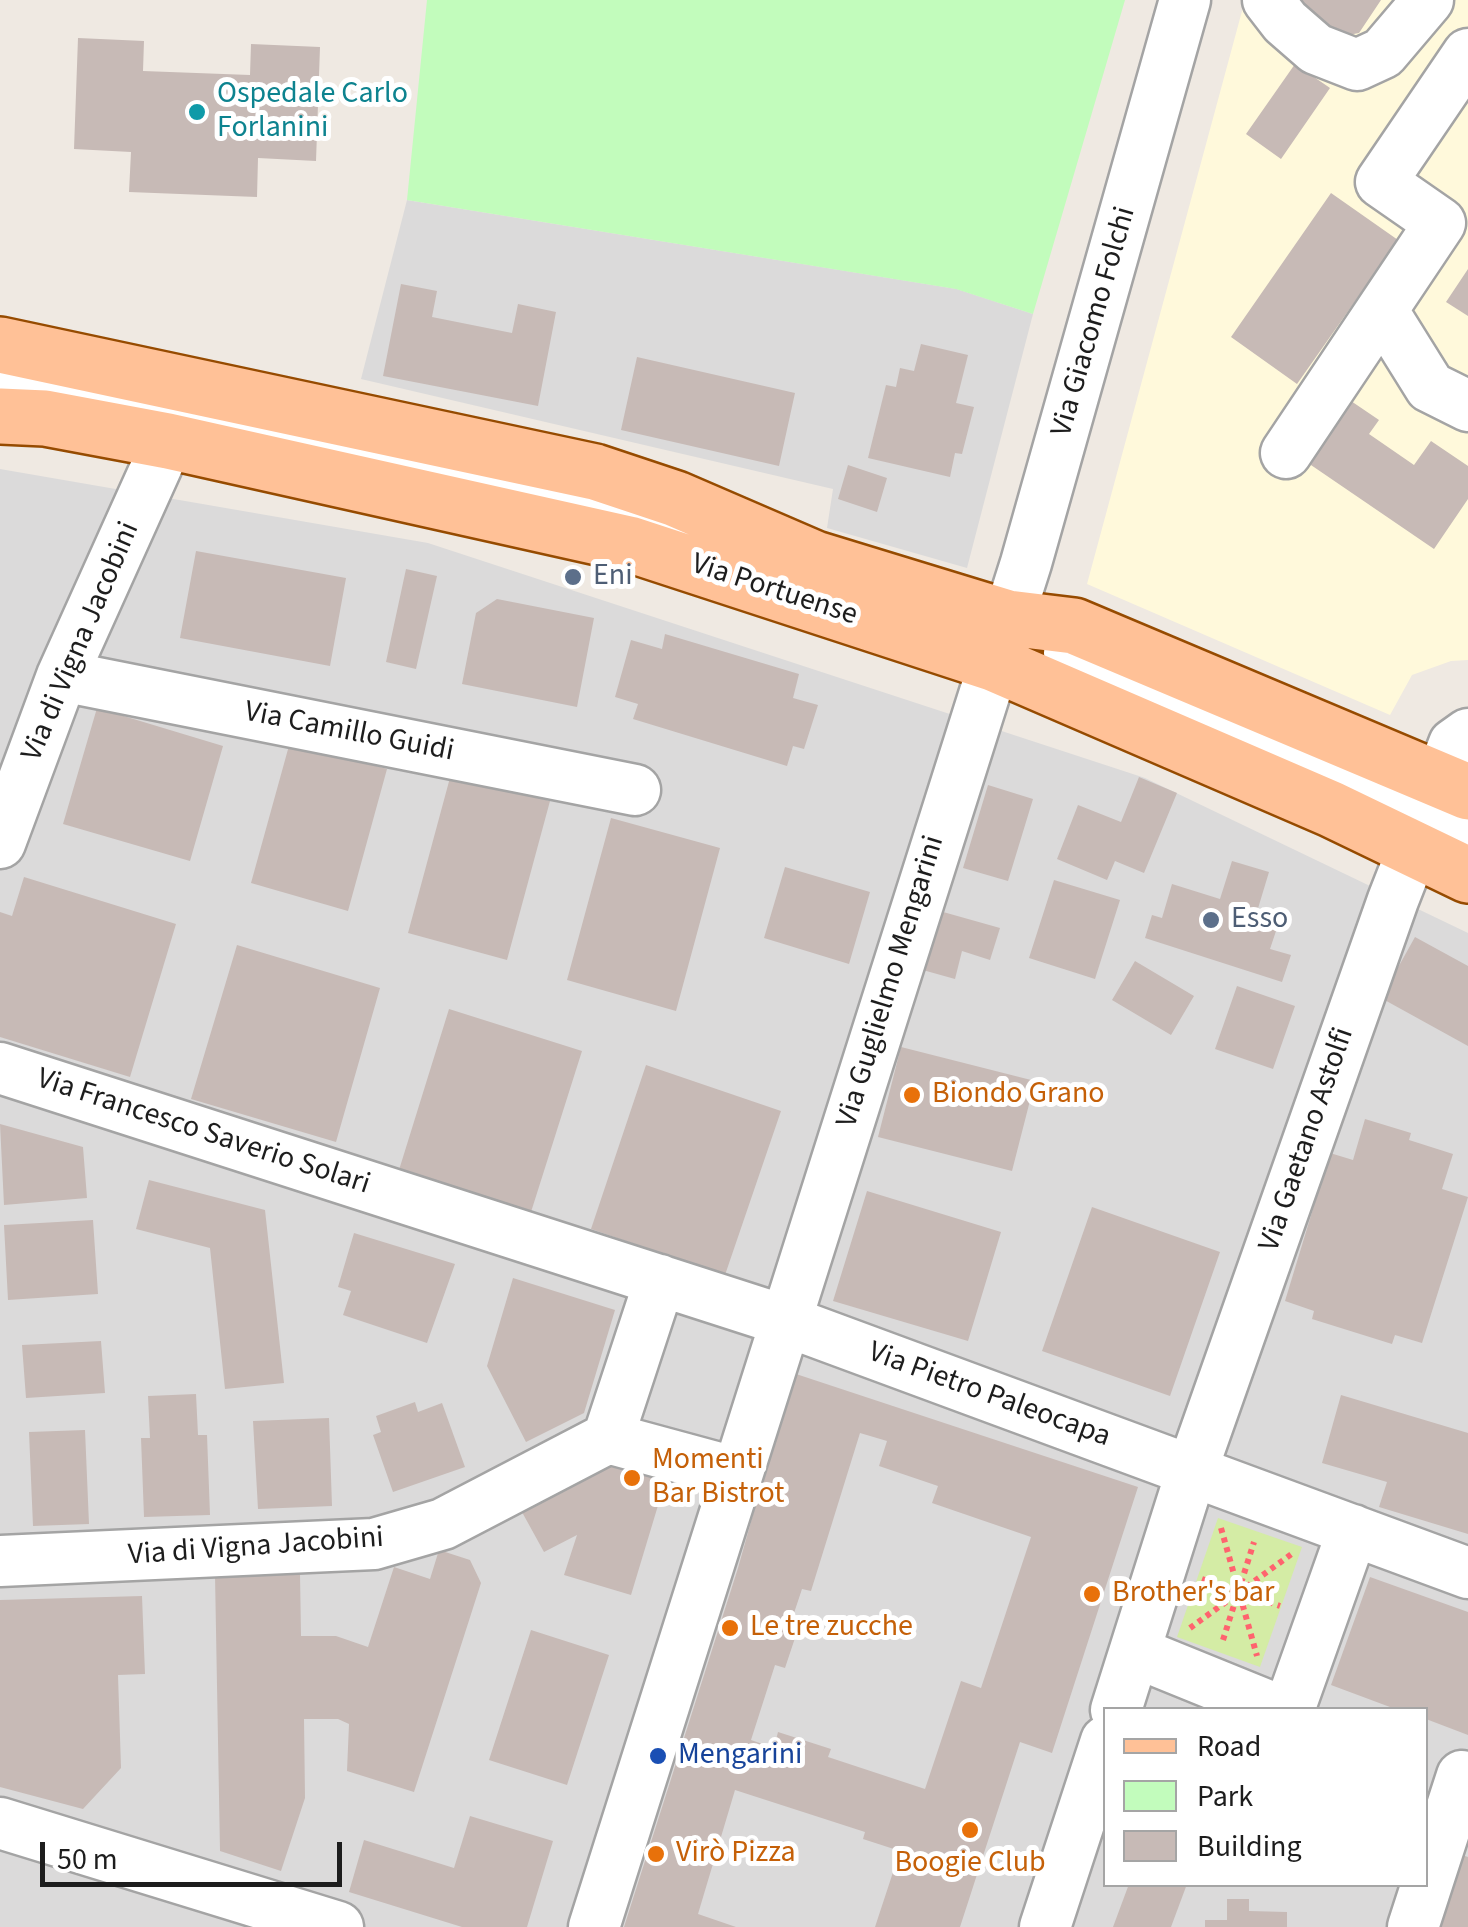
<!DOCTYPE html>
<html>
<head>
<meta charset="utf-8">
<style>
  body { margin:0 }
  #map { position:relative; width:1468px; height:1927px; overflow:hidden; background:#efe9e2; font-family:"Source Sans 3",sans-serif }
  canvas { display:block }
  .legend { position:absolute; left:1103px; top:1707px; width:325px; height:180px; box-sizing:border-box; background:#fff; border:2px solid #a5a5a5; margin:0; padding:12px 18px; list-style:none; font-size:30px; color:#1d1d1d }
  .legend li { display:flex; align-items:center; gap:20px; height:50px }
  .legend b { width:50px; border:2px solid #a5a5a5 }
  .scale { position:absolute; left:40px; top:1842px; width:302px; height:45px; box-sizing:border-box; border:5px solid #1d1d1d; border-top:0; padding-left:12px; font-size:30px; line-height:35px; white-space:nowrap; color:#1d1d1d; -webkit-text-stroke:8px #fff; paint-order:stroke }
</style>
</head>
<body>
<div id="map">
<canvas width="1468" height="1927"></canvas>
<ul class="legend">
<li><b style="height:12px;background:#ffc197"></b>Road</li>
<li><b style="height:28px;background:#c2fcbc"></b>Park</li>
<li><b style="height:28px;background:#c7bab6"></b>Building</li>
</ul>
<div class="scale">50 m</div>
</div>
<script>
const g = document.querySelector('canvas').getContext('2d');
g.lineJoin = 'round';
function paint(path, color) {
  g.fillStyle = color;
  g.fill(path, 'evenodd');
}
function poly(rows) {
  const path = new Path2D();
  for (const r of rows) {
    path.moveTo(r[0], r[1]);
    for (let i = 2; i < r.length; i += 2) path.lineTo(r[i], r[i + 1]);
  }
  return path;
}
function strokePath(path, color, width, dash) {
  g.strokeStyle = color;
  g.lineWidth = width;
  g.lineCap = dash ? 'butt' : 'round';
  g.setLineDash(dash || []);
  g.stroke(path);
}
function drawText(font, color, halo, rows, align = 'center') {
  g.font = font + ' "Source Sans 3",sans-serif';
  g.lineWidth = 10;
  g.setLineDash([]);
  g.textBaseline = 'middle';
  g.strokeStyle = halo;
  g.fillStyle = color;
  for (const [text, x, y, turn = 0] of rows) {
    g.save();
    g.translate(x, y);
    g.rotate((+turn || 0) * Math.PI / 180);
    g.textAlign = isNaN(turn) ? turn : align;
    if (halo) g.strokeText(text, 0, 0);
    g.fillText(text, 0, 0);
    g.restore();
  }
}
paint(poly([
  [407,200,957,289,1033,314,967,568,827,528,833,489,361,379],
  [0,469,428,543,1145,778,1468,933,1468,1927,0,1927],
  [1106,1710,1426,1710,1426,1884,1106,1884]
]), '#dbdada');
paint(poly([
  [1245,0,1468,0,1468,660,1451,661,1412,675,1390,715,1087,584]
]), '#fff9db');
paint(poly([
  [1218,1518,1302,1547,1260,1667,1177,1637]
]), '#d4eca5');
paint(poly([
  [427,0,1125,0,1033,314,956,289,407,200]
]), '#c2fcbc');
paint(poly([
  [1290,0,1381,0,1359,33,1343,36],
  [78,38,144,41,143,71,250,75,251,44,320,47,316,161,258,158,257,197,129,192,131,152,74,149],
  [1295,64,1330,88,1281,159,1246,134],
  [1331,193,1398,240,1297,384,1231,337],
  [1468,269,1468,316,1446,302],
  [401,284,437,291,432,317,512,333,518,304,556,312,538,406,383,376],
  [921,344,968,355,956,403,974,407,962,454,955,453,950,477,868,458,886,385,896,387,900,368,914,371],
  [637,357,795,393,779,466,621,430],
  [1351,401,1379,420,1369,434,1414,465,1431,441,1468,466,1468,499,1434,549,1308,463],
  [848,465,887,478,877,512,838,499],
  [196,551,346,578,330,666,180,638],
  [406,569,437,576,416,669,386,662],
  [497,599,594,618,577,707,462,684,476,613],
  [665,634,799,674,793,698,818,705,804,749,793,746,787,766,633,719,638,704,615,697,631,640,662,649],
  [97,708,223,746,190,861,63,824],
  [290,742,387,769,348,911,251,883],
  [451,774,550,801,507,960,408,933],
  [1139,777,1177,793,1144,873,1115,861,1107,880,1057,859,1078,805,1121,822],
  [988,785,1033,799,1008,881,963,868],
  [611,818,720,848,676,1011,567,980],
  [1232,861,1269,872,1256,915,1279,922,1270,949,1291,955,1282,982,1145,938,1152,915,1162,918,1172,884,1220,899],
  [785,867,870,892,849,964,764,938],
  [24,877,176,924,130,1077,0,1037,0,912,12,916],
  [1054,880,1120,900,1095,979,1029,958],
  [929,908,1000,928,990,960,962,951,955,979,912,967],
  [1415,937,1468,966,1468,1046,1381,998],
  [237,945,380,988,336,1142,191,1099],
  [1135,961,1194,996,1171,1035,1112,1000],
  [1237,986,1295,1006,1273,1069,1215,1049],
  [449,1009,582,1051,531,1212,399,1170],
  [901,1047,1035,1081,1012,1171,878,1137],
  [646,1065,781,1111,725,1275,591,1229],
  [1365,1119,1411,1133,1409,1140,1453,1154,1442,1189,1468,1197,1422,1343,1395,1335,1392,1344,1312,1319,1314,1311,1285,1301,1330,1153,1353,1160],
  [0,1124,83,1147,87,1198,4,1205],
  [149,1180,265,1210,284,1383,225,1389,210,1248,136,1229],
  [867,1191,1001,1232,968,1341,833,1301],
  [1092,1207,1220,1252,1170,1396,1042,1351],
  [93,1220,98,1294,8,1300,4,1225],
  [354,1233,455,1264,427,1343,343,1315,351,1291,338,1287],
  [513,1278,615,1310,584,1413,526,1442,487,1366],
  [101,1341,105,1393,26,1398,22,1345],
  [793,1373,1138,1487,1052,1753,1020,1742,960,1927,875,1927,900,1851,863,1839,865,1832,735,1790,698,1914,736,1927,624,1927,738,1568],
  [860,1433,887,1441,879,1466,938,1486,932,1503,1031,1537,981,1688,961,1681,925,1789,828,1757,831,1749,778,1732,774,1748,751,1740,775,1665,785,1668,801,1620,792,1619,802,1589,811,1591],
  [196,1394,198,1435,207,1435,210,1515,144,1517,141,1438,150,1438,148,1396],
  [1341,1395,1468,1433,1468,1534,1379,1507,1387,1482,1322,1463],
  [415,1402,418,1412,442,1403,465,1467,393,1492,373,1435,381,1432,376,1416],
  [329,1418,332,1506,258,1509,253,1421],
  [85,1430,89,1524,33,1526,29,1432],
  [613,1452,669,1469,631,1595,564,1575,577,1535,544,1552,517,1503],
  [439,1550,470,1560,481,1583,414,1792,347,1771,349,1724,338,1719,304,1719,305,1798,281,1871,220,1851,215,1575,300,1574,301,1636,336,1636,368,1647,394,1567,430,1579],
  [1370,1577,1468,1612,1468,1735,1426,1719,1426,1710,1398,1710,1331,1685],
  [142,1596,145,1674,118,1675,121,1768,83,1809,0,1787,0,1600],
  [531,1630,609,1655,567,1785,489,1760],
  [470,1816,553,1841,527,1927,462,1927,349,1892,364,1840,454,1868],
  [1462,1855,1468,1857,1468,1927,1439,1927],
  [1129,1884,1187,1884,1171,1927,1113,1927],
  [1227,1899,1249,1899,1249,1911,1287,1912,1287,1927,1205,1927,1205,1920,1227,1920]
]), '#c7bab6');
const minor = poly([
  [1268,0,1285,22,1316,49,1357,65,1383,53,1428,0],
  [1382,310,1430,387,1468,406],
  [0,378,425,465,742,543],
  [1286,453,1440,223,1381,182,1468,54],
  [1069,653,1468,827],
  [62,676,635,790],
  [0,843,62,676,168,441],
  [0,1068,786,1321,1468,1573],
  [608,1438,660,1280],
  [608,1438,737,1473],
  [0,1561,374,1544,443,1524,608,1438],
  [1135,1652,1278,1710],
  [1116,1710,1192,1470,1393,900,1454,744,1468,734],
  [1289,1710,1353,1530],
  [0,1823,338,1927],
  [594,1927,1026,563,1185,0],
  [1045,1927,1106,1741],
  [1413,1927,1462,1776]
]);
const major = poly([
  [0,345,595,472,676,499,815,559,1008,618,1074,626,1468,792],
  [0,416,45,418,168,441,629,544,993,663,1331,809,1468,875]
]);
strokePath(minor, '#a4a4a4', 55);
strokePath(major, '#964b00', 60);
strokePath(poly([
  [1221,1528,1257,1656],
  [1202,1579,1280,1606],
  [1190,1628,1293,1553],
  [1223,1640,1254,1542]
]), '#ff636e', 6, [5, 5]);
strokePath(minor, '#fff', 50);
strokePath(major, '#ffc197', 55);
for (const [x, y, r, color] of [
  [197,112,10,"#0f9aa8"],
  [573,577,10,"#5c6f8a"],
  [1211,920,10,"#5c6f8a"],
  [912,1095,10,"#e8710a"],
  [632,1478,10,"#e8710a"],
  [1092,1594,10,"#e8710a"],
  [730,1628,10,"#e8710a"],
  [658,1756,10,"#1a4fb4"],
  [970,1830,10,"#e8710a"],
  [656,1854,10,"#e8710a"]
]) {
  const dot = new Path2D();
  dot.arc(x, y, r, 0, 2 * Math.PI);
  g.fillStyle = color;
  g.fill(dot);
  strokePath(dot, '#fff', 4);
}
drawText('30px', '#0d838f', '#fff', [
  ["Ospedale Carlo",217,95],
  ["Forlanini",217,129]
], 'left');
drawText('30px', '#1d1d1d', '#fff', [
  ["Via Giacomo Folchi",1095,322,-74],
  ["Via Portuense",774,591,18],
  ["Via di Vigna Jacobini",82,642,-67],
  ["Via Camillo Guidi",349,733,11],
  ["Via Guglielmo Mengarini",892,982,-73],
  ["Via Francesco Saverio Solari",203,1133,18],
  ["Via Gaetano Astolfi",1308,1140,-71],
  ["Via Pietro Paleocapa",989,1396,20],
  ["Via di Vigna Jacobini",256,1548,-4]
]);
drawText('30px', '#4e5e75', '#fff', [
  ["Eni",593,577],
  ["Esso",1231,920]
], 'left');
drawText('30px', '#c56008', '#fff', [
  ["Biondo Grano",932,1095],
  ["Momenti",652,1461],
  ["Bar Bistrot",652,1495],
  ["Brother's bar",1112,1594],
  ["Le tre zucche",750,1628],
  ["Virò Pizza",676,1854],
  ["Boogie Club",970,1864,"center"]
], 'left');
drawText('30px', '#164399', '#fff', [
  ["Mengarini",678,1756]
], 'left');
</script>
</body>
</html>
